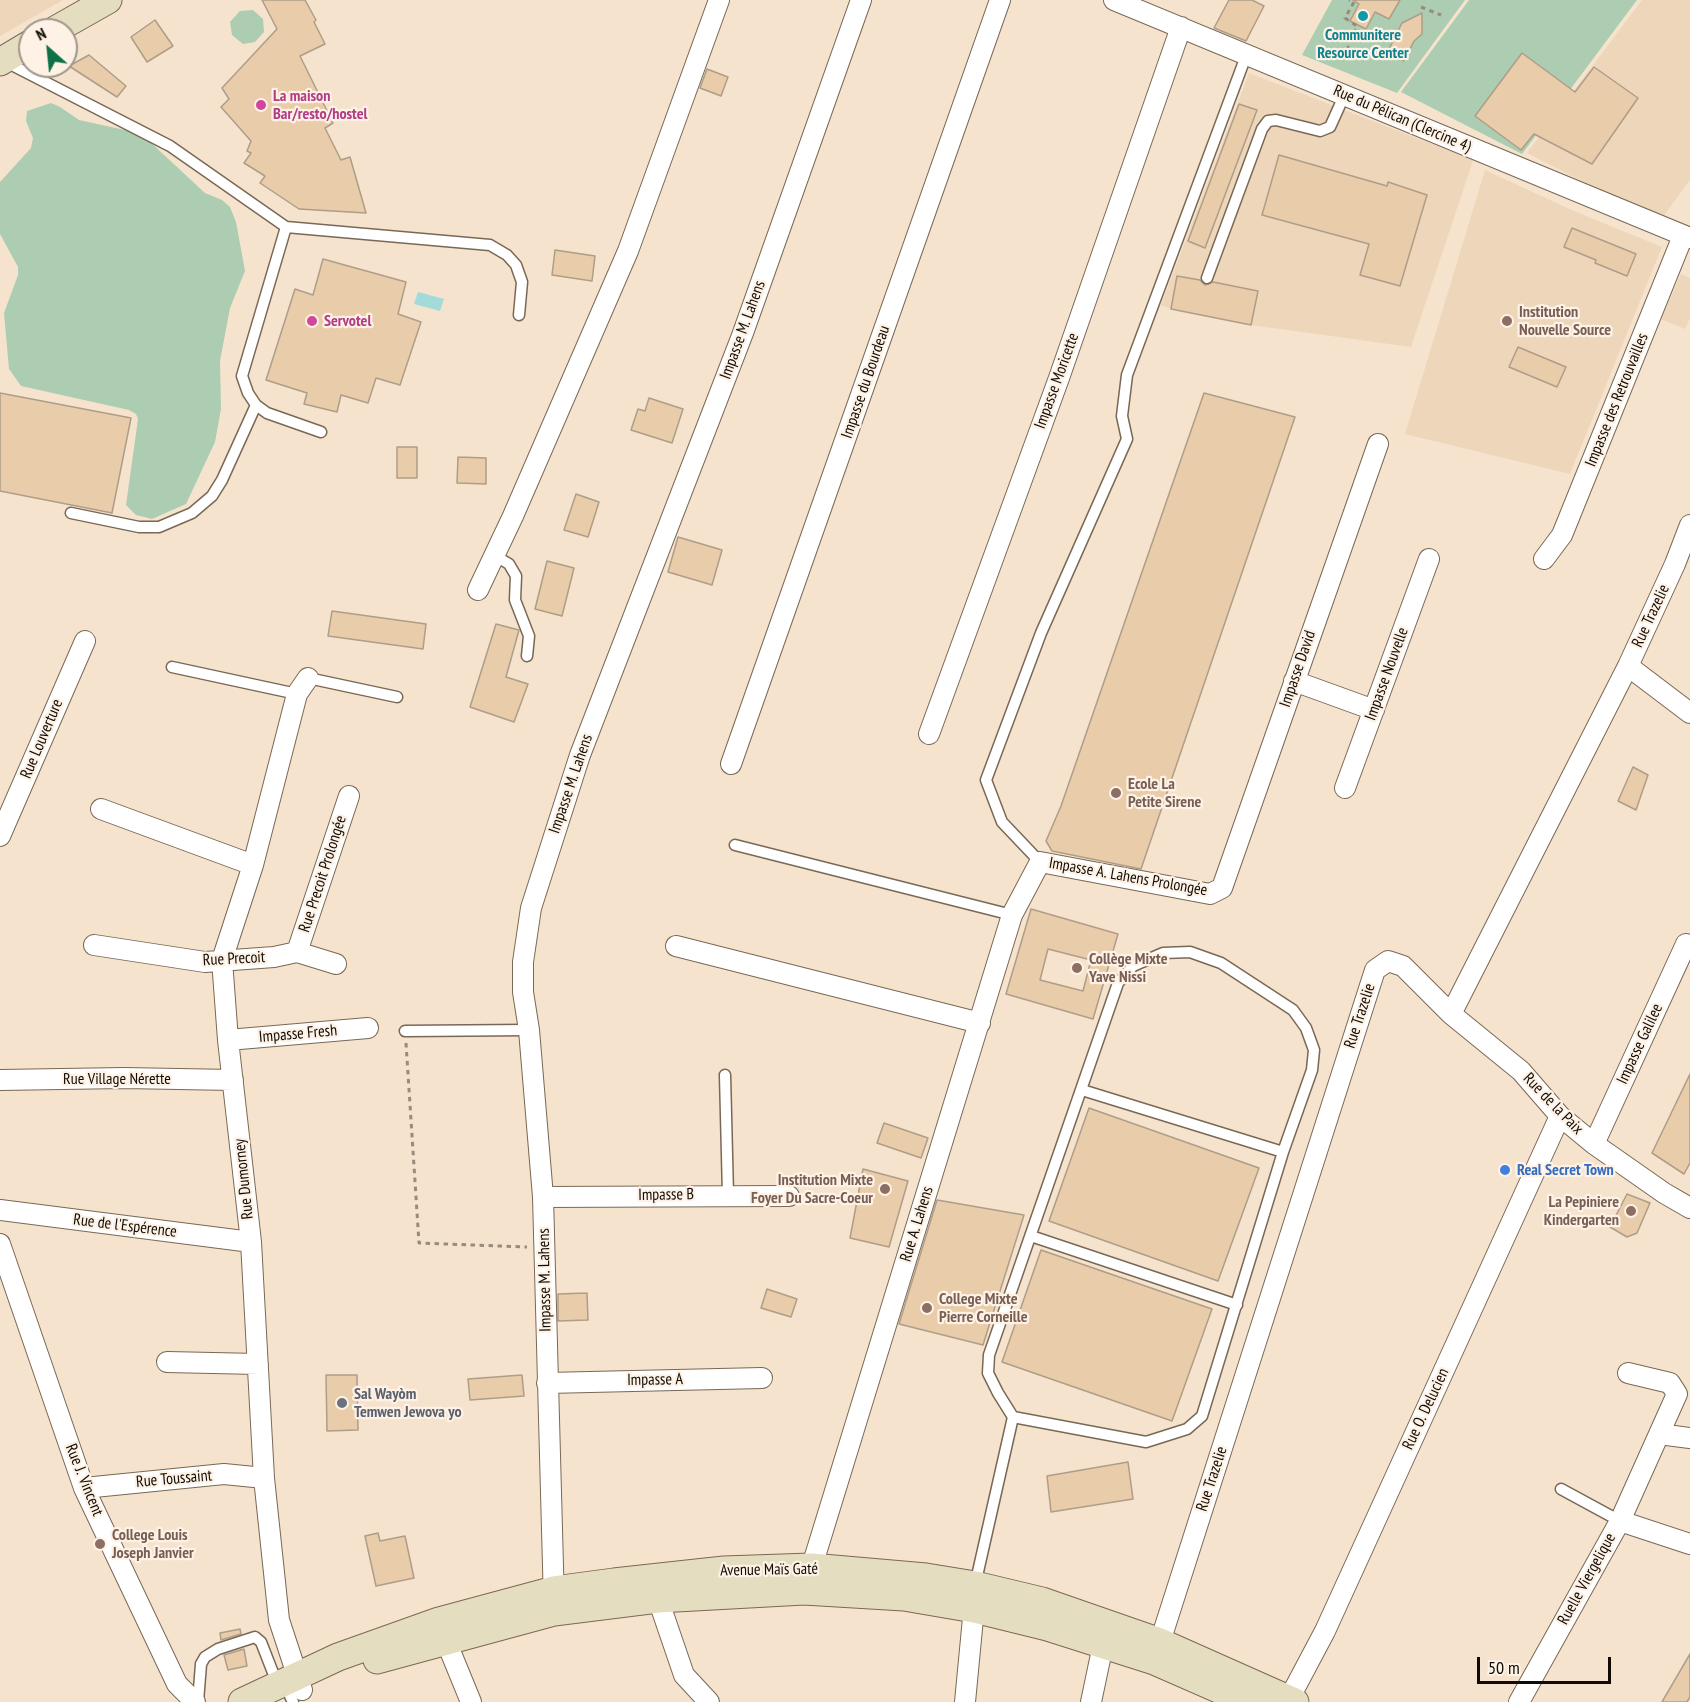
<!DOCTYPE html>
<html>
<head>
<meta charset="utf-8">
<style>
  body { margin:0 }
  #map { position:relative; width:1690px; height:1702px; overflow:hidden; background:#f6e3cd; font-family:"PT Sans Narrow",sans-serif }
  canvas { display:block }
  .north { position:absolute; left:18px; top:18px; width:60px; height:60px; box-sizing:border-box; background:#fdf2e5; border:2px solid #9f968b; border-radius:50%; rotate:333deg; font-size:16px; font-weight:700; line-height:24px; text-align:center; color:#110b05 }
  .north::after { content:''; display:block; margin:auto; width:21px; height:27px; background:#0e7046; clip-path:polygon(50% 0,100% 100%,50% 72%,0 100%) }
  .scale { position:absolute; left:1477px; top:1657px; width:134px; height:27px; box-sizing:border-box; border:3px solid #110b05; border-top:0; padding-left:8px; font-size:18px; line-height:21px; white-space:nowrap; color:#110b05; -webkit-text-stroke:4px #fdf2e5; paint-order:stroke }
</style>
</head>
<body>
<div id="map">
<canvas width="1690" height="1702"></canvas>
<div class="north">N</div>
<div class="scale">50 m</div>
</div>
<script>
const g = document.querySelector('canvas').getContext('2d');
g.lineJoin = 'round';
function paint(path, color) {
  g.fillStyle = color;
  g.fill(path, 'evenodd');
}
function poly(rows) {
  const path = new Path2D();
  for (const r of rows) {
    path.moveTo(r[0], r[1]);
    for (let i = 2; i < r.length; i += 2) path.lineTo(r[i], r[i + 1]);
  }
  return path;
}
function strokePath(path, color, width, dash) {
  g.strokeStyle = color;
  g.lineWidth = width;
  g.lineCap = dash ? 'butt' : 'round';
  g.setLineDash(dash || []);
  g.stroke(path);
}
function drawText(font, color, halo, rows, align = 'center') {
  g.font = font + ' "PT Sans Narrow",sans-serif';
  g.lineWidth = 4.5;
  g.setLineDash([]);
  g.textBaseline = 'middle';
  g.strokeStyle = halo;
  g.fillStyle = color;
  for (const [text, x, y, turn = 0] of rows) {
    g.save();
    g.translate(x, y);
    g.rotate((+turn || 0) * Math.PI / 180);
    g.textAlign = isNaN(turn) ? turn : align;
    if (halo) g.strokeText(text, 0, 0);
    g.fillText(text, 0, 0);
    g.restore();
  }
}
paint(poly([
  [0,0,63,0,0,36],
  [1642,0,1690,0,1690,180,1660,221,1527,153],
  [1249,73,1473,160,1411,347,1251,325,1171,309,1161,305],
  [1485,170,1574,211,1662,247,1570,474,1405,434],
  [1681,274,1690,278,1690,318,1685,329,1661,319]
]), '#eed6ba');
paint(poly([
  [1332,0,1465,0,1397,93,1302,55],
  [1469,0,1637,0,1522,154,1401,92],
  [253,10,263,19,264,32,255,42,243,44,232,35,230,22,240,11],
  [51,103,60,107,79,120,125,130,148,140,205,193,222,200,230,207,236,222,245,271,230,308,220,361,221,409,215,442,186,504,152,519,136,515,126,505,138,419,136,414,129,410,21,386,9,369,4,313,18,275,18,267,0,234,0,182,31,148,33,138,26,121,27,111]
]), '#accdb1');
paint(poly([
  [418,292,444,299,440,311,414,304]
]), '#a3dada');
const building = poly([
  [262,0,305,0,316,20,314,22,325,44,300,56,333,123,325,128,341,160,350,157,366,213,299,209,260,183,265,176,244,163,251,153,247,151,251,141,221,107,229,99,222,88,277,29,262,0],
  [1229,0,1252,0,1264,6,1246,41,1214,28,1229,0],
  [1353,0,1400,0,1389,19,1375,12,1366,29,1350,21,1359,4,1353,0],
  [1422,13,1422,34,1414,41,1404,61,1387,53,1402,23,1422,13],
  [155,20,173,46,147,62,131,37,155,20],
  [1522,53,1575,92,1594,67,1638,98,1592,164,1534,134,1521,150,1475,116,1522,53],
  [89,55,126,86,117,97,69,66,89,55],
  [707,69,728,77,721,96,700,88,707,69],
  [1239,104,1257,110,1205,248,1188,241,1239,104],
  [1279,155,1387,186,1388,182,1427,195,1400,286,1360,275,1369,244,1262,215,1279,155],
  [1572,228,1636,254,1627,276,1595,263,1596,260,1564,247,1572,228],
  [555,250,595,256,592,281,552,275,555,250],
  [323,259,406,282,398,314,421,322,400,385,376,378,368,403,341,395,337,412,304,404,307,393,266,380,295,289,313,295,323,259],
  [1177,276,1200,280,1205,285,1213,282,1258,291,1251,325,1171,309,1177,276],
  [1518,347,1566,367,1557,387,1509,367,1518,347],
  [0,393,131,418,112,513,0,491,0,393],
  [1204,393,1295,417,1141,869,1052,851,1046,841,1061,806,1204,393],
  [649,398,683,409,672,443,631,430,638,409,645,411,649,398],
  [397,447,417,447,417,478,397,478,397,447],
  [458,457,486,458,486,484,457,483,458,457],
  [576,494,599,502,588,537,564,530,576,494],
  [678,537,722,550,712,585,668,572,678,537],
  [547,561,574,568,562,616,535,609,547,561],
  [332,611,426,624,423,649,328,636,332,611],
  [496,624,519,630,506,677,528,684,514,722,470,707,496,624],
  [1633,767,1648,775,1636,810,1618,801,1633,767],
  [1031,909,1118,934,1093,1019,1006,994,1031,909],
  [1048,949,1091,960,1083,991,1040,980,1048,949],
  [1690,1074,1690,1163,1684,1174,1652,1153,1690,1074],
  [1089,1108,1259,1168,1218,1281,1049,1221,1089,1108],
  [884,1123,928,1138,921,1158,877,1143,884,1123],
  [863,1169,908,1181,889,1247,850,1238,863,1169],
  [1627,1194,1650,1203,1637,1233,1627,1237,1610,1227,1627,1194],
  [937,1200,1024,1215,983,1345,899,1324,937,1200],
  [1041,1250,1212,1309,1172,1421,1002,1362,1041,1250],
  [767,1289,797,1299,791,1317,761,1308,767,1289],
  [587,1293,588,1320,558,1321,558,1294,587,1293],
  [326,1375,357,1375,358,1430,327,1431,326,1375],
  [522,1375,524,1396,470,1400,468,1379,522,1375],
  [1128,1462,1133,1499,1051,1512,1047,1476,1128,1462],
  [378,1533,380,1541,405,1536,414,1578,376,1586,365,1536,378,1533],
  [240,1629,241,1634,221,1640,220,1633,240,1629],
  [244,1649,247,1666,228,1670,224,1655,244,1649],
  [1690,1654,1690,1697,1687,1702,1662,1702,1690,1654]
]);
paint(building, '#e9cca9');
strokePath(building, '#ae9d88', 1.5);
const lane = poly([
  [6,62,170,146,286,227,490,245,507,255,516,265,522,282,519,315],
  [286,227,242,376,248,393,256,405,267,413,321,432],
  [1207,278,1262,129,1268,121,1276,120,1320,131,1330,127,1344,96],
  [71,513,139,527,159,527,192,513,212,496,222,480,256,405],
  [494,555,509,564,516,576,515,600,529,636,527,656],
  [172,667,297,694],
  [308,678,397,697],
  [735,845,1012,915],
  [1040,862,1002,822,986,780,1041,633,1127,439,1122,416,1127,375,1246,56],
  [405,1031,529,1030],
  [725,1075,728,1195],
  [1082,1090,1283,1152],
  [1031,1236,1237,1305],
  [1561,1489,1620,1521],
  [975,1585,1013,1417,998,1393,988,1373,989,1355,1118,983,1133,966,1163,953,1190,952,1221,963,1293,1010,1306,1028,1314,1050,1312,1070,1283,1152,1202,1416,1187,1429,1146,1442,1013,1417],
  [290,1696,293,1702],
  [198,1702,201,1664,205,1657,218,1649,255,1637,261,1642,277,1683]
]);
const street = poly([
  [1114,0,1690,238],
  [1544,559,1562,535,1683,236],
  [478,590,513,516,628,251,719,0],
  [1628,666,1690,713],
  [1294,681,1374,710],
  [929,734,1059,378,1181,27],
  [731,764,1000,0],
  [1345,788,1429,559],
  [101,809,253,865],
  [0,836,85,641],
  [94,945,205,962,274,957,297,952,336,964],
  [676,946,980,1023],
  [297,952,349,796],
  [1451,1014,1521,1071,1560,1116,1594,1144,1664,1193,1690,1208],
  [228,1040,368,1028],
  [0,1080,124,1078,233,1080],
  [1594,1144,1686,944],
  [543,1197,789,1196],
  [0,1210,251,1242],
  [0,1244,84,1488,177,1684,195,1702],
  [167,1362,258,1364],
  [547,1383,762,1378],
  [1659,1434,1690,1438],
  [84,1488,224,1474,264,1478],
  [1620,1521,1677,1394,1670,1383,1628,1373],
  [808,1579,1012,915,1040,862,1210,894,1222,888,1378,444],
  [658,1599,684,1675,709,1702],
  [554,1603,543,1197,529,1030,523,992,523,962,531,908,580,755,743,333,861,0],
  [446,1641,471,1702],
  [1160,1642,1375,970,1388,961,1403,966,1451,1014,1628,666,1675,564,1690,525],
  [302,1690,279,1620,264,1478,251,1242,228,1040,222,960,253,865,297,694,308,678],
  [1289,1699,1325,1631,1560,1116],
  [965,1702,975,1597],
  [1091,1702,1103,1645],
  [1519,1702,1620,1521,1690,1544]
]);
const secondary = poly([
  [55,30,108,0],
  [0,62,30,44],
  [377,1660,554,1612,658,1599,804,1591,904,1597,974,1609,1047,1627,1154,1661,1248,1702],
  [242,1702,338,1657,439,1621,554,1590,614,1582,724,1570,811,1567,926,1577,975,1585,1042,1601,1160,1642,1295,1702]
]);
strokePath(lane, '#796855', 13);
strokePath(street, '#796855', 22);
strokePath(secondary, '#796855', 29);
strokePath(poly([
  [1421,7,1441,15],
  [1347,50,1357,26,1345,18,1354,2,1349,0],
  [406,1043,419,1243,527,1247]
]), '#998b7c', 3, [4.5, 4.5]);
strokePath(lane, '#fff', 10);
strokePath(street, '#fff', 20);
strokePath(secondary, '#e5ddc0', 27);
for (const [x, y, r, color] of [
  [1363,16,6,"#0f9aa8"],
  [261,105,6,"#d1479c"],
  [312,321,6,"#d1479c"],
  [1507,321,6,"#8d6e63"],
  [1116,793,6,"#8d6e63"],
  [1077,968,6,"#8d6e63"],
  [1505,1170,6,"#3f7fe0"],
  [885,1189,6,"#8d6e63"],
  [1631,1211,6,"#8d6e63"],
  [927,1308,6,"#8d6e63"],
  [342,1403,6,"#6b7280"],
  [100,1544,6,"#8d6e63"]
]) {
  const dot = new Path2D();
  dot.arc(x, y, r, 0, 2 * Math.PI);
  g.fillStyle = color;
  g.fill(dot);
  strokePath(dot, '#fdf2e5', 2);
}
drawText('bold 16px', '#0d838f', '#fdf2e5', [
  ["Communitere",1363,35],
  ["Resource Center",1363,53]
]);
drawText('bold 16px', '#b23c85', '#fdf2e5', [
  ["La maison",273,96],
  ["Bar/resto/hostel",273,114],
  ["Servotel",324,321]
], 'left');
drawText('16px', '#110b05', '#fdf2e5', [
  ["Rue du Pélican (Clercine 4)",1402,119,23],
  ["Impasse M. Lahens",743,330,-70],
  ["Impasse Moricette",1057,381,-70],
  ["Impasse du Bourdeau",866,382,-71],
  ["Impasse des Retrouvailles",1617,400,-68],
  ["Rue Trazelie",1651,616,-65],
  ["Impasse David",1298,669,-71],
  ["Impasse Nouvelle",1387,674,-70],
  ["Rue Louverture",42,739,-67],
  ["Impasse M. Lahens",571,784,-71],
  ["Rue Precoit Prolongée",323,874,-72],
  ["Impasse A. Lahens Prolongée",1128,877,10],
  ["Rue Precoit",234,959,-3],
  ["Rue Trazelie",1360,1016,-72],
  ["Impasse Fresh",298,1034,-5],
  ["Impasse Galilee",1640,1044,-65],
  ["Rue Village Nérette",117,1079],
  ["Rue de la Paix",1553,1104,46],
  ["Rue Dumorney",244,1179,-96],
  ["Impasse B",666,1195,-1],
  ["Rue A. Lahens",917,1224,-73],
  ["Rue de l'Espérence",125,1226,7],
  ["Impasse M. Lahens",545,1280,-91],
  ["Impasse A",655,1380,-1],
  ["Rue O. Delucien",1426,1409,-65],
  ["Rue Toussaint",174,1479,-5],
  ["Rue Trazelie",1212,1479,-72],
  ["Rue J. Vincent",84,1480,68],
  ["Avenue Maïs Gaté",769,1570,-1],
  ["Ruelle Viergelique",1587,1579,-61]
]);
drawText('bold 16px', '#785e54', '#fdf2e5', [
  ["Institution",1519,312],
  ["Nouvelle Source",1519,330],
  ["Ecole La",1128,784],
  ["Petite Sirene",1128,802],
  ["Collège Mixte",1089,959],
  ["Yave Nissi",1089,977],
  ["Institution Mixte",873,1180,"right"],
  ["Foyer Du Sacre-Coeur",873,1198,"right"],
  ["La Pepiniere",1619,1202,"right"],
  ["Kindergarten",1619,1220,"right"],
  ["College Mixte",939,1299],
  ["Pierre Corneille",939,1317],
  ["College Louis",112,1535],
  ["Joseph Janvier",112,1553]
], 'left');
drawText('bold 16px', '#366cbe', '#fdf2e5', [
  ["Real Secret Town",1517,1170]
], 'left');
drawText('bold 16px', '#5b616d', '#fdf2e5', [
  ["Sal Wayòm",354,1394],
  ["Temwen Jewova yo",354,1412]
], 'left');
</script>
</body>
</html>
